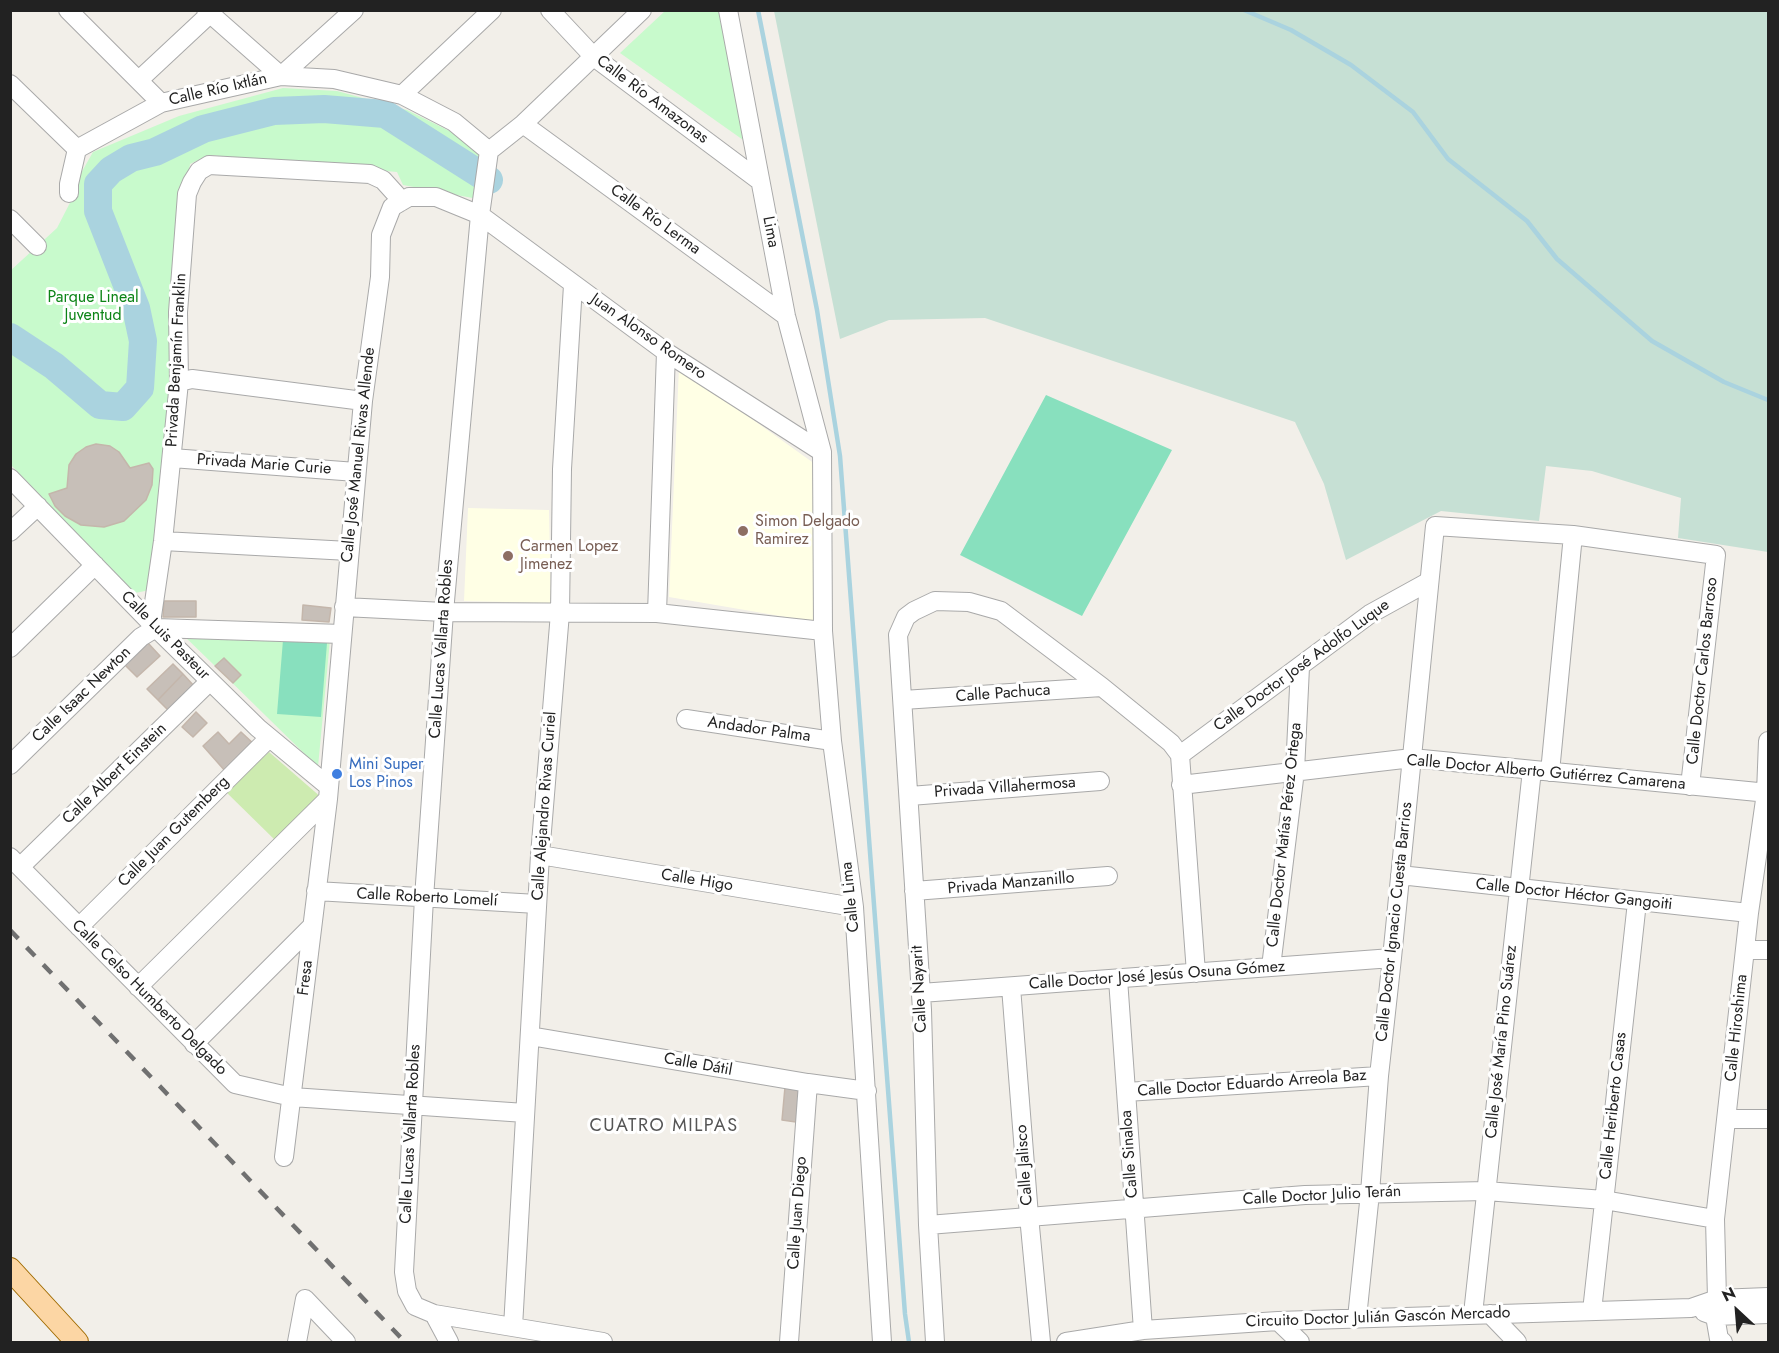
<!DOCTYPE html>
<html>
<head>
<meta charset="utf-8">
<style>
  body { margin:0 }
  #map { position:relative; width:1779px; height:1353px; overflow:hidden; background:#f2efe9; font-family:Jost,sans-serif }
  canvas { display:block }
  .frame { position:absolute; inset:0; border:12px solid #222; pointer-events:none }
  .north { position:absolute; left:1707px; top:1281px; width:60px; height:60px; -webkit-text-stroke:4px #fff; paint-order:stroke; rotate:334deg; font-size:16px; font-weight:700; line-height:24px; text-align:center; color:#222 }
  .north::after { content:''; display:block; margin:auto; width:21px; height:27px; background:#222; clip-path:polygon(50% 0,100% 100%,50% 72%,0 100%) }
</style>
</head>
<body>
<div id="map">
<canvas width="1779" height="1353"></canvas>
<div class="frame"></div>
<div class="north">N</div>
</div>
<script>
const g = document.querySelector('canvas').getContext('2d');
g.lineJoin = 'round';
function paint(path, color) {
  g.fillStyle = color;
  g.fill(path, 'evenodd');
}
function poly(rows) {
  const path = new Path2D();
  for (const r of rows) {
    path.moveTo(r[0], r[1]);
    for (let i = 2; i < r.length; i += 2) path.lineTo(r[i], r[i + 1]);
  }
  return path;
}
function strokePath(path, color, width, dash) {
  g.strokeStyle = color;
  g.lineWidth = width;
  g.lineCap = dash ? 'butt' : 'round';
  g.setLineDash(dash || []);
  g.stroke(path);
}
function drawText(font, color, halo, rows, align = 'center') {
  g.font = font + ' Jost,sans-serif';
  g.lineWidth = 6;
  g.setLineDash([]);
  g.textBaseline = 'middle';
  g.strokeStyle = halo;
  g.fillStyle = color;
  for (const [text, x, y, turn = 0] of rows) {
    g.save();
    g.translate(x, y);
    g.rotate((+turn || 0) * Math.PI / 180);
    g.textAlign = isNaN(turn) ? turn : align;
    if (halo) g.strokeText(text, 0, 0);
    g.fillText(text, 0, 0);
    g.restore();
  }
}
paint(poly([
  [679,367,815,464,815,622,669,597],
  [468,508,549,510,551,603,464,601]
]), '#ffffe5');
paint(poly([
  [269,752,322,798,277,842,225,791]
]), '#cdebb0');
paint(poly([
  [774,11,1768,11,1768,552,1678,538,1681,498,1592,471,1546,466,1539,521,1441,511,1346,560,1324,484,1295,422,985,318,889,320,840,339]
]), '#c6e0d4');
paint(poly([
  [665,11,720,11,746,142,620,53],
  [283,88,337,91,407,110,486,149,478,199,403,185,397,172,209,155,190,164,181,234,153,583,150,590,135,593,11,465,10,271,57,228,75,193,76,182,93,152,179,116],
  [180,632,330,640,318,767,215,666]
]), '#c8facc');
paint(poly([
  [1046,395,1172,450,1082,616,960,555],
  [283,640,327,643,321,717,277,714]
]), '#88e0be');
strokePath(poly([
  [758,10,817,310,840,456,905,1314,909,1342],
  [1244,10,1291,30,1351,65,1413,112,1448,159,1527,221,1557,259,1652,341,1724,382,1768,400]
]), '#aad3df', 4.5);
strokePath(poly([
  [10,337,54,366,100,405,123,407,140,388,143,341,136,308,98,211,98,184,111,170,131,158,155,152,203,129,274,111,324,109,385,114,489,180]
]), '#aad3df', 28);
const building = poly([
  [96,444,110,446,119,452,130,468,149,463,153,469,152,485,146,500,124,521,104,527,81,525,65,516,55,506,49,494,67,488,69,465,76,454,86,447,96,444],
  [164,601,196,601,196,617,163,617,164,601],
  [303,605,331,608,329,622,302,620,303,605],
  [148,643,160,656,137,677,125,665,148,643],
  [224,658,241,675,233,683,215,666,224,658],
  [173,664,183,674,158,700,147,689,173,664],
  [183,674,195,687,170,712,158,700,183,674],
  [196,712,207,723,193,737,182,727,196,712],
  [218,732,229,744,241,732,255,745,226,772,203,746,218,732],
  [785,1087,799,1088,796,1122,782,1120,785,1087]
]);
paint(building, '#c7bfb8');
strokePath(building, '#c4b6ab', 1.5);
const minor = poly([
  [68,10,161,103],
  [206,10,281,76,334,79,402,95,454,122,489,151],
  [550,10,594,57,760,181],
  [728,10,786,316,822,452,823,631,832,741,854,907,882,1342],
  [139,80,214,10],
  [10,84,77,149],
  [402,95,492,10],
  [523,124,786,316],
  [489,151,480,215,444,612,424,898,404,1272,407,1291,415,1306,434,1314,603,1342],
  [489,151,523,124,642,10],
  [69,193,69,184,77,149,161,103,281,76,354,10],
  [10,219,37,246],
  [179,382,192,379,363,401],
  [172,458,356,472],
  [10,478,151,623,258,728,328,786],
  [10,532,38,506],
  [163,541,349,551],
  [344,607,444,612,657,613,823,631],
  [657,613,666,352],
  [151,623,163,541,179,382,178,312,187,194,192,182,199,171,209,165,370,174,383,180,402,201],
  [10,648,95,565],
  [903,700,1102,687],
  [686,719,832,741],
  [1180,755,1370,614,1428,582],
  [10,765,141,637,156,628,342,634],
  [1550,772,1573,535],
  [1181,785,1412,758,1768,793],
  [910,796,1100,781],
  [540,855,854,907],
  [10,857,235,1084,292,1097,525,1113],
  [20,867,210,681],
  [1400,875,1749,913],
  [316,891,537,904],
  [914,891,1108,876],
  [79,927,269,738],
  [1745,950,1768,950],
  [1271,967,1295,771,1300,667],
  [1118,979,1143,1330],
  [138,987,328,799],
  [1011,987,1029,1216,1041,1342],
  [921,993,1392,958],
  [530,1036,808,1083,867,1091],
  [194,1044,312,926],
  [1126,1092,1379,1076],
  [1727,1119,1768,1119],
  [284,1157,328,799,363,401,380,277,381,235,392,207,409,197,436,197,480,215,666,352,822,452],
  [928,1225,1305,1195,1486,1191,1604,1200,1715,1219],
  [305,1299,346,1342],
  [1592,1311,1637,902],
  [1704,1312,1715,1316,1768,1314],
  [434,1314,449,1342],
  [1473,1314,1532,770],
  [1490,1314,1517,1342],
  [1357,1318,1370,1193,1379,1076,1392,958,1435,526,1573,535,1716,555,1690,786],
  [1278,1321,1300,1342],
  [513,1327,540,855,560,613,562,469,573,285],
  [297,1342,305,1299],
  [789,1342,808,1083],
  [935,1342,928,1225,922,1010,898,635,906,617,914,611,935,601,969,602,1001,611,1102,687,1171,743,1180,755,1196,973],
  [1066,1342,1143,1330,1278,1321,1691,1308,1717,1299,1768,1297],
  [1723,1342,1719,1339,1715,1316,1717,1299,1715,1219,1749,913,1766,793,1768,741]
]);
const major = poly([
  [10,1269,77,1342]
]);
strokePath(minor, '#a9a9a9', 20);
strokePath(major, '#a06b00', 24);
strokePath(minor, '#fff', 18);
strokePath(major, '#fcd6a4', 22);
strokePath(poly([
  [10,930,405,1342]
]), '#707070', 4.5, [12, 12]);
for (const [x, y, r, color] of [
  [743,531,6,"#8d6e63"],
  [508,556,6,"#8d6e63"],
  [337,774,6,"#3f7fe0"]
]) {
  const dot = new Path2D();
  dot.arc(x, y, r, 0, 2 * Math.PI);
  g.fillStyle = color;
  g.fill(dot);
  strokePath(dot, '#fff', 2);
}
drawText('16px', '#222', '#fff', [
  ["Calle Río Ixtlán",218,90,-13],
  ["Calle Río Amazonas",652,100,37],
  ["Calle Río Lerma",655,220,36],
  ["Lima",770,232,79],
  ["Juan Alonso Romero",648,337,35],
  ["Privada Benjamín Franklin",177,360,-87],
  ["Calle José Manuel Rivas Allende",359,455,-84],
  ["Privada Marie Curie",264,465,4],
  ["Calle Luis Pasteur",165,636,45],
  ["Calle Lucas Vallarta Robles",442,649,-86],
  ["Calle Doctor José Adolfo Luque",1302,666,-36],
  ["Calle Doctor Carlos Barroso",1703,671,-84],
  ["Calle Pachuca",1003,694,-4],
  ["Calle Isaac Newton",82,695,-44],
  ["Andador Palma",759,730,8],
  ["Calle Doctor Alberto Gutiérrez Camarena",1546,773,5],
  ["Calle Albert Einstein",115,774,-44],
  ["Privada Villahermosa",1005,788,-4],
  ["Calle Alejandro Rivas Curiel",545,806,-86],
  ["Calle Juan Gutemberg",174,832,-45],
  ["Calle Doctor Matías Pérez Ortega",1285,835,-84],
  ["Calle Higo",697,881,9],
  ["Privada Manzanillo",1011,884,-5],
  ["Calle Doctor Héctor Gangoiti",1574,895,6],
  ["Calle Lima",851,897,-96],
  ["Calle Roberto Lomelí",427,898,3],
  ["Calle Doctor Ignacio Cuesta Barrios",1395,922,-84],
  ["Calle Doctor José Jesús Osuna Gómez",1157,976,-4],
  ["Fresa",306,978,-83],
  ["Calle Nayarit",920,989,-93],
  ["Calle Celso Humberto Delgado",149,998,45],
  ["Calle Hiroshima",1737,1028,-84],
  ["Calle José María Pino Suárez",1502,1042,-84],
  ["Calle Dátil",698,1065,10],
  ["Calle Doctor Eduardo Arreola Baz",1252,1084,-4],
  ["Calle Heriberto Casas",1614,1106,-84],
  ["Calle Lucas Vallarta Robles",411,1134,-87],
  ["Calle Sinaloa",1130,1154,-94],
  ["Calle Jalisco",1025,1165,-94],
  ["Calle Doctor Julio Terán",1322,1196,-3],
  ["Calle Juan Diego",798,1213,-86],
  ["Circuito Doctor Julián Gascón Mercado",1378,1318,-2]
]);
drawText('16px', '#0c8416', '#fff', [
  ["Parque Lineal",93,298],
  ["Juventud",93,316]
]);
drawText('16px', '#785e54', '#fff', [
  ["Simon Delgado",755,522],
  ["Ramirez",755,540],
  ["Carmen Lopez",520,547],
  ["Jimenez",520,565]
], 'left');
drawText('16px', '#366cbe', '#fff', [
  ["Mini Super",349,765],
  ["Los Pinos",349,783]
], 'left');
g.letterSpacing = '1.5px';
drawText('18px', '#555', '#fff', [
  ["CUATRO MILPAS",664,1127]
]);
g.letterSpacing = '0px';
</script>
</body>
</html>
